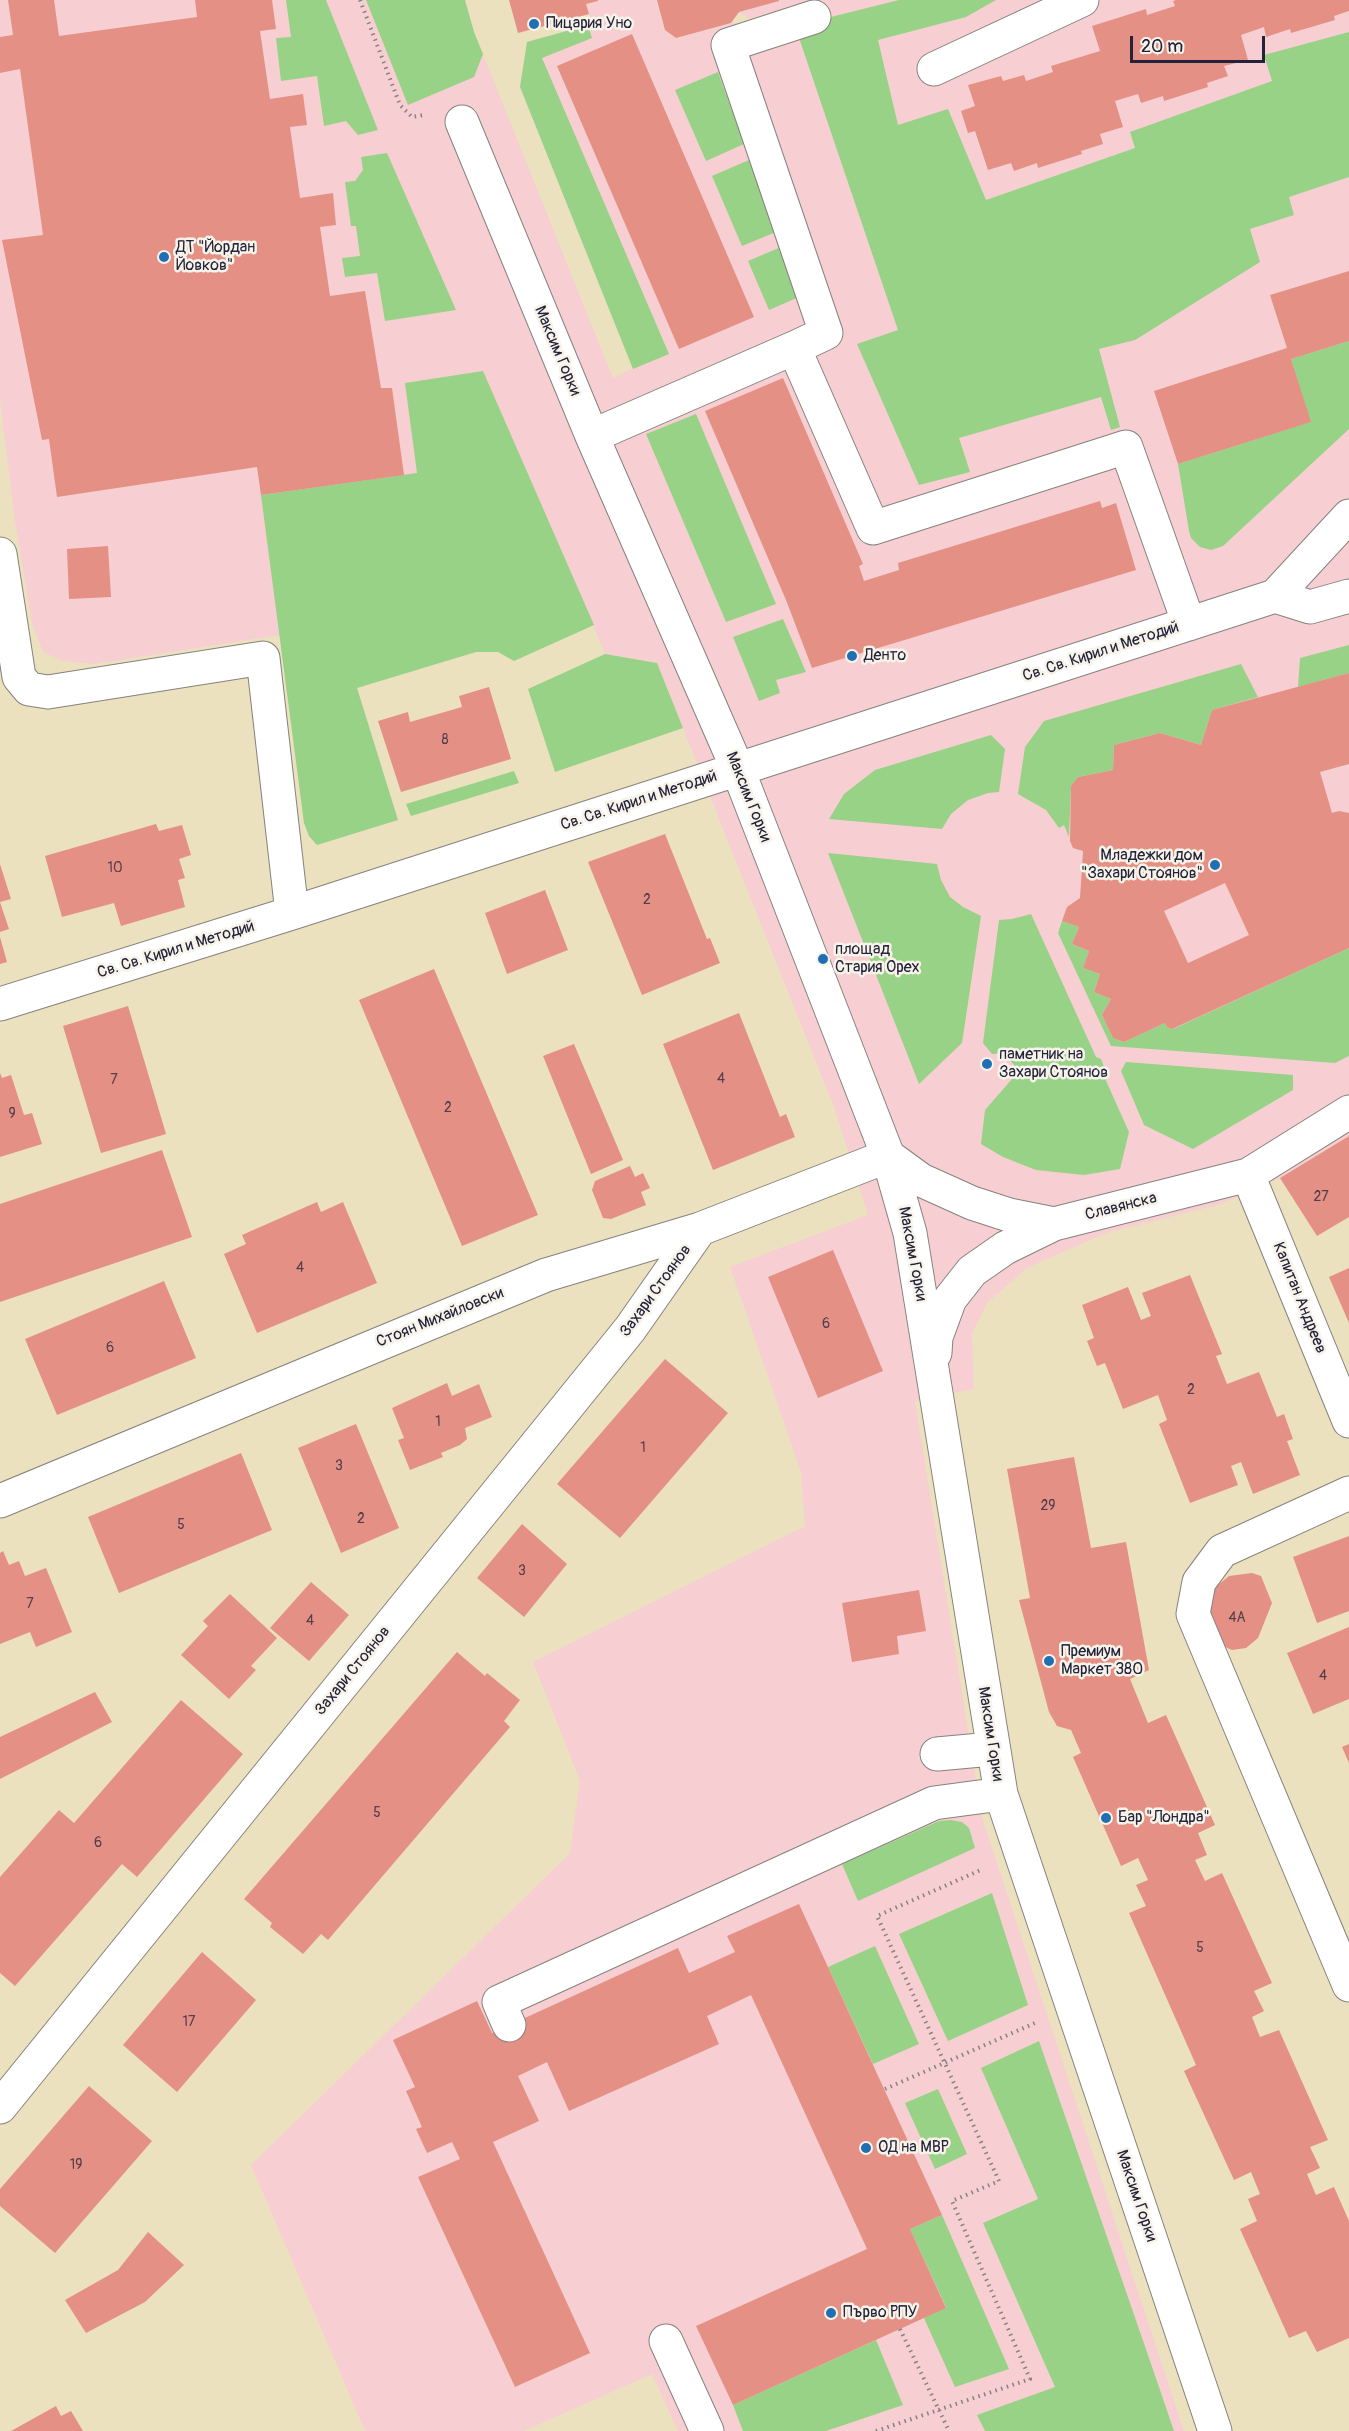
<!DOCTYPE html>
<html>
<head>
<meta charset="utf-8">
<style>
  body { margin:0 }
  #map { position:relative; width:1349px; height:2431px; overflow:hidden; background:#ebe1bf; font-family:Pangolin,sans-serif }
  canvas { display:block }
  .scale { position:absolute; left:1130px; top:36px; width:135px; height:27px; box-sizing:border-box; border:3px solid #22223b; border-top:0; padding-left:8px; font-size:18px; line-height:21px; white-space:nowrap; color:#22223b; -webkit-text-stroke:4px #f7f3e8; paint-order:stroke }
</style>
</head>
<body>
<div id="map">
<canvas width="1349" height="2431"></canvas>
<div class="scale">20 m</div>
</div>
<script>
const g = document.querySelector('canvas').getContext('2d');
g.lineJoin = 'round';
function paint(path, color) {
  g.fillStyle = color;
  g.fill(path, 'evenodd');
}
function poly(rows) {
  const path = new Path2D();
  for (const r of rows) {
    path.moveTo(r[0], r[1]);
    for (let i = 2; i < r.length; i += 2) path.lineTo(r[i], r[i + 1]);
  }
  return path;
}
function strokePath(path, color, width, dash) {
  g.strokeStyle = color;
  g.lineWidth = width;
  g.lineCap = dash ? 'butt' : 'round';
  g.setLineDash(dash || []);
  g.stroke(path);
}
function drawText(font, color, halo, rows, align = 'center') {
  g.font = font + ' Pangolin,sans-serif';
  g.lineWidth = 5;
  g.setLineDash([]);
  g.textBaseline = 'middle';
  g.strokeStyle = halo;
  g.fillStyle = color;
  for (const [text, x, y, turn = 0] of rows) {
    g.save();
    g.translate(x, y);
    g.rotate((+turn || 0) * Math.PI / 180);
    g.textAlign = isNaN(turn) ? turn : align;
    if (halo) g.strokeText(text, 0, 0);
    g.fillText(text, 0, 0);
    g.restore();
  }
}
paint(poly([
  [0,0,465,0,474,32,613,378,633,368,520,87,527,42,588,25,589,14,586,4,601,0,657,0,665,30,676,38,731,23,755,23,739,12,781,0,1349,0,1349,1136,1280,1178,1221,1204,1106,1233,1027,1268,988,1302,972,1333,974,1389,915,1401,982,1817,1184,2431,678,2431,652,2374,524,2431,365,2431,251,2165,570,1853,580,1781,533,1662,805,1526,801,1472,730,1267,868,1215,835,1110,657,663,605,654,593,625,514,661,498,652,476,652,357,688,398,820,317,845,309,836,304,823,280,635,95,664,63,661,43,652,32,623,15,522,0,400]
]), '#f7cfd2');
paint(poly([
  [286,0,326,0,378,130,358,135,346,121,324,126,317,76,281,81,276,38,291,37],
  [366,0,465,0,474,32,483,54,474,77,408,105],
  [899,0,996,0,966,17,878,40,898,125,948,109,986,200,1135,148,1130,132,1272,81,1264,55,1349,32,1349,177,1289,197,1294,215,1250,229,1260,262,1135,340,1099,349,1120,427,1111,430,1101,397,959,438,970,472,919,485,857,344,898,330,795,26],
  [588,25,592,38,542,58,669,354,633,369,520,87,527,42],
  [718,72,744,144,706,161,675,90],
  [387,153,456,310,385,321,377,273,345,277,342,258,360,256,356,226,351,226,345,182,355,181,363,170,361,157],
  [749,160,776,232,742,246,712,176],
  [781,247,799,297,769,310,748,261],
  [1349,341,1349,429,1223,546,1211,550,1200,547,1191,538,1189,531,1178,464,1310,422,1291,359],
  [483,371,594,625,514,661,498,652,476,652,357,688,398,820,317,845,309,836,304,823,261,495,417,473,405,383],
  [696,414,776,604,726,622,646,434],
  [783,619,806,672,776,680,780,693,759,701,733,637],
  [1349,645,1349,673,1298,687,1300,658],
  [605,654,657,663,683,728,555,772,528,689],
  [1241,664,1258,697,1212,710,1201,745,1160,733,1114,745,1113,770,1078,777,1071,786,1069,837,1064,825,1059,828,1046,810,1018,794,1025,747,1044,721],
  [991,735,1005,749,999,792,988,793,968,800,951,814,942,829,829,819,844,794,875,770],
  [514,771,519,783,411,816,406,804],
  [828,853,937,864,941,880,950,897,963,907,981,916,962,1043,919,1084],
  [1031,914,1096,1057,1101,1059,1105,1069,1103,1074,1129,1132,1120,1169,1084,1175,1036,1170,1003,1157,981,1144,985,1110,1019,1071,1004,1053,992,1054,983,1043,999,920,1012,919],
  [1062,921,1079,927,1072,944,1089,951,1083,968,1100,974,1094,992,1111,999,1102,1015,1113,1038,1124,1042,1165,1023,1167,1027,1173,1029,1349,948,1349,1056,1335,1063,1111,1046,1058,933],
  [1126,1062,1293,1075,1293,1090,1193,1149,1144,1125,1121,1071],
  [951,1820,962,1822,969,1828,975,1848,858,1901,842,1864,939,1821],
  [992,1893,1028,2005,948,2041,899,1934],
  [875,1946,919,2044,873,2064,828,1967],
  [1039,2041,1148,2355,1174,2431,985,2431,977,2415,1055,2387,983,2223,1038,2199,981,2068],
  [938,2089,967,2154,935,2169,905,2103],
  [942,2215,1009,2369,955,2387,924,2318,946,2307,910,2229],
  [876,2340,903,2405,826,2431,743,2431,733,2405]
]), '#97d286');
paint(poly([
  [8,0,54,0,59,36,197,17,195,0,272,0,276,29,260,31,270,99,303,94,307,125,290,127,300,198,333,193,336,225,320,227,330,296,365,291,381,388,392,388,404,475,261,495,257,467,57,497,49,439,42,440,2,240,43,235,20,69,0,73,0,37,13,35],
  [509,0,598,0,598,1,586,4,589,14,518,33],
  [657,0,779,0,779,1,739,12,731,23,676,38,665,30],
  [1176,0,1349,0,1349,11,1334,16,1335,20,1291,33,1290,29,1266,37,1264,27,1241,35,1248,60,1224,66,1228,76,1207,83,1208,87,1164,101,1163,96,1141,103,1138,94,1115,101,1123,127,1100,134,1103,144,1081,151,1082,154,1038,168,1037,163,1014,171,1011,163,988,170,975,131,968,133,961,111,975,106,968,85,1001,76,1003,81,1024,75,1026,81,1053,72,1051,66,1100,51,1092,26,1146,9,1147,15,1175,6,1173,1],
  [632,34,754,317,679,349,557,66],
  [1349,271,1349,341,1291,359,1311,422,1178,464,1154,391,1287,348,1270,295],
  [783,378,863,564,859,566,864,581,899,570,898,563,1100,501,1102,508,1116,503,1136,570,812,668,786,600,705,411],
  [108,546,111,597,69,599,67,549],
  [1349,673,1349,764,1320,772,1332,813,1339,811,1349,813,1349,948,1172,1029,1167,1027,1165,1023,1124,1042,1113,1038,1102,1015,1111,999,1094,992,1100,974,1083,968,1089,951,1072,944,1079,927,1062,921,1067,907,1080,898,1083,851,1073,848,1070,841,1071,786,1078,777,1113,770,1114,745,1160,733,1201,745,1212,710],
  [1225,883,1249,935,1188,963,1164,911],
  [489,687,511,759,401,792,378,721,408,712,410,722,462,707,459,696],
  [156,824,159,831,182,825,191,855,179,859,185,878,178,880,185,907,121,926,114,903,62,917,45,856],
  [665,834,707,939,710,938,720,963,642,995,588,862],
  [0,864,11,899,0,902],
  [545,890,568,950,507,974,485,913],
  [0,902,9,929,0,932],
  [0,937,7,962,0,964],
  [434,969,538,1215,462,1246,359,1000],
  [128,1006,166,1134,101,1153,63,1026],
  [739,1013,780,1117,786,1114,795,1137,713,1170,663,1044],
  [574,1044,623,1160,591,1174,543,1056],
  [0,1073,2,1078,11,1075,24,1115,32,1113,42,1144,0,1157],
  [1349,1136,1349,1217,1317,1236,1280,1178],
  [162,1150,192,1237,0,1302,0,1204],
  [630,1166,635,1177,643,1173,650,1188,641,1192,646,1205,611,1219,603,1218,592,1190,595,1181],
  [317,1202,321,1212,343,1202,377,1283,257,1333,224,1254,246,1244,242,1235],
  [833,1250,883,1371,818,1398,768,1277],
  [1349,1268,1349,1323,1329,1277],
  [1190,1275,1222,1354,1216,1356,1227,1384,1259,1372,1277,1417,1284,1414,1293,1439,1287,1441,1300,1475,1253,1494,1241,1462,1231,1466,1238,1485,1190,1503,1159,1424,1167,1420,1158,1395,1123,1409,1105,1363,1097,1366,1087,1341,1094,1338,1082,1305,1128,1287,1141,1320,1151,1316,1142,1293],
  [164,1281,196,1358,57,1415,25,1339],
  [665,1359,728,1413,620,1538,557,1484],
  [447,1383,452,1396,479,1384,492,1417,465,1428,467,1439,460,1445,441,1453,443,1457,410,1470,398,1440,404,1438,392,1408],
  [356,1424,399,1528,341,1553,298,1448],
  [241,1453,272,1530,119,1593,88,1517],
  [1074,1457,1091,1548,1126,1542,1149,1670,1130,1679,1148,1723,1166,1715,1215,1825,1198,1833,1207,1855,1195,1860,1205,1881,1222,1873,1272,1983,1254,1991,1264,2011,1252,2017,1260,2037,1279,2030,1328,2140,1310,2147,1320,2168,1307,2174,1316,2195,1334,2187,1349,2221,1349,2338,1317,2352,1306,2331,1289,2338,1240,2229,1257,2221,1248,2199,1260,2194,1251,2172,1234,2180,1184,2071,1196,2065,1129,1913,1146,1906,1136,1885,1148,1880,1138,1858,1121,1866,1073,1757,1081,1753,1071,1730,1057,1726,1049,1712,1019,1600,1030,1598,1007,1469],
  [522,1524,567,1564,524,1617,477,1578],
  [1349,1536,1349,1611,1317,1623,1293,1557],
  [3,1551,9,1565,19,1561,25,1576,46,1568,72,1632,36,1647,30,1632,0,1644,0,1553],
  [1252,1573,1261,1576,1272,1603,1258,1638,1246,1648,1232,1650,1223,1646,1206,1607,1213,1589,1229,1576],
  [311,1582,349,1615,309,1661,270,1628],
  [919,1590,926,1631,897,1636,899,1654,852,1662,842,1603],
  [230,1594,277,1638,251,1666,256,1670,229,1699,181,1655,208,1626,203,1621],
  [1349,1627,1349,1699,1313,1714,1287,1653],
  [457,1652,485,1676,487,1673,520,1700,504,1721,510,1727,328,1940,321,1934,303,1954,270,1927,272,1923,244,1899],
  [95,1692,112,1722,0,1779,0,1737],
  [181,1700,243,1754,137,1877,122,1864,15,1986,0,1973,0,1877,59,1810,74,1823],
  [1349,1744,1349,1763,1342,1747],
  [799,1904,942,2215,910,2229,946,2308,733,2405,696,2326,867,2249,751,1995,707,2016,719,2044,569,2111,547,2062,518,2076,539,2121,493,2142,590,2353,515,2387,418,2177,460,2159,452,2142,427,2153,416,2129,422,2127,406,2091,415,2087,393,2040,477,2001,492,2033,678,1948,689,1973,735,1952,727,1936],
  [202,1952,256,2000,177,2092,123,2045],
  [89,2086,152,2141,55,2253,0,2206,0,2189],
  [148,2232,184,2265,145,2302,86,2333,65,2300,118,2270],
  [56,2406,61,2416,71,2411,83,2431,11,2431]
]), '#e49084');
const minor = poly([
  [814,17,728,45,826,333,794,348,873,528,1126,447,1189,624],
  [934,69,1082,0],
  [462,122,592,436,738,770,888,1156,910,1233,1001,1794,1215,2431],
  [592,436,794,348],
  [0,554,19,677,29,689,48,692,263,658,292,913],
  [1275,596,1310,607,1349,596],
  [0,1004,292,913,1275,596,1349,516],
  [1248,1175,1349,1421],
  [935,1353,936,1337,950,1299,972,1271,1005,1248,1054,1224],
  [1349,1493,1222,1551,1199,1582,1193,1614,1349,1985],
  [0,1501,546,1275,700,1229,888,1156,921,1180,972,1203,1009,1215,1054,1224,1248,1175,1349,1112],
  [937,1754,992,1749],
  [509,2025,499,2002,934,1803,1001,1794],
  [0,2107,630,1329,700,1229],
  [666,2341,707,2431]
]);
strokePath(minor, '#86827d', 35);
strokePath(poly([
  [360,0,400,105,412,117,423,115],
  [885,2089,1035,2023],
  [900,2329,949,2431],
  [876,2431,1030,2379,952,2201,999,2181,877,1916,983,1869]
]), '#86827d', 4, [1.5, 4.5]);
strokePath(minor, '#fff', 33);
for (const [x, y, r, color] of [
  [534,24,6,"#1f6fb2"],
  [164,257,6,"#1f6fb2"],
  [852,656,6,"#1f6fb2"],
  [1215,865,6,"#1f6fb2"],
  [823,959,6,"#1f6fb2"],
  [987,1064,6,"#1f6fb2"],
  [1049,1661,6,"#1f6fb2"],
  [1106,1818,6,"#1f6fb2"],
  [866,2148,6,"#1f6fb2"],
  [831,2313,6,"#1f6fb2"]
]) {
  const dot = new Path2D();
  dot.arc(x, y, r, 0, 2 * Math.PI);
  g.fillStyle = color;
  g.fill(dot);
  strokePath(dot, '#f7f3e8', 2);
}
drawText('14px', '#523e4d', null, [
  ["8",445,740],
  ["10",115,868],
  ["2",647,900],
  ["4",721,1079],
  ["7",114,1080],
  ["2",448,1108],
  ["9",12,1114],
  ["27",1321,1197],
  ["4",300,1268],
  ["6",826,1324],
  ["6",110,1348],
  ["2",1191,1390],
  ["1",438,1422],
  ["1",643,1448],
  ["3",339,1466],
  ["29",1048,1506],
  ["2",361,1519],
  ["5",181,1525],
  ["3",522,1571],
  ["7",30,1604],
  ["4А",1237,1618],
  ["4",310,1621],
  ["4",1323,1676],
  ["5",377,1813],
  ["6",98,1843],
  ["5",1200,1948],
  ["17",189,2022],
  ["19",76,2165]
]);
drawText('16px', '#22223b', '#f7f3e8', [
  ["Пицария Уно",546,24],
  ["ДТ \"Йордан",176,248],
  ["Йовков\"",176,266],
  ["Денто",864,656],
  ["Младежки дом",1203,856,"right"],
  ["\"Захари Стоянов\"",1203,874,"right"],
  ["площад",835,950],
  ["Стария Орех",835,968],
  ["паметник на",999,1055],
  ["Захари Стоянов",999,1073],
  ["Премиум",1061,1652],
  ["Маркет 380",1061,1670],
  ["Бар \"Лондра\"",1118,1818],
  ["ОД на МВР",878,2148],
  ["Първо РПУ",843,2313]
], 'left');
drawText('16px', '#22223b', '#f7f3e8', [
  ["Максим Горки",557,351,67],
  ["Св. Св. Кирил и Методий",1101,652,-18],
  ["Максим Горки",748,797,68],
  ["Св. Св. Кирил и Методий",639,801,-18],
  ["Св. Св. Кирил и Методий",176,950,-17],
  ["Славянска",1121,1207,-14],
  ["Максим Горки",912,1254,79],
  ["Захари Стоянов",656,1291,-54],
  ["Капитан Андреев",1299,1298,68],
  ["Стоян Михайловски",440,1318,-22],
  ["Захари Стоянов",353,1671,-51],
  ["Максим Горки",990,1734,81],
  ["Максим Горки",1136,2196,71]
]);
</script>
</body>
</html>
